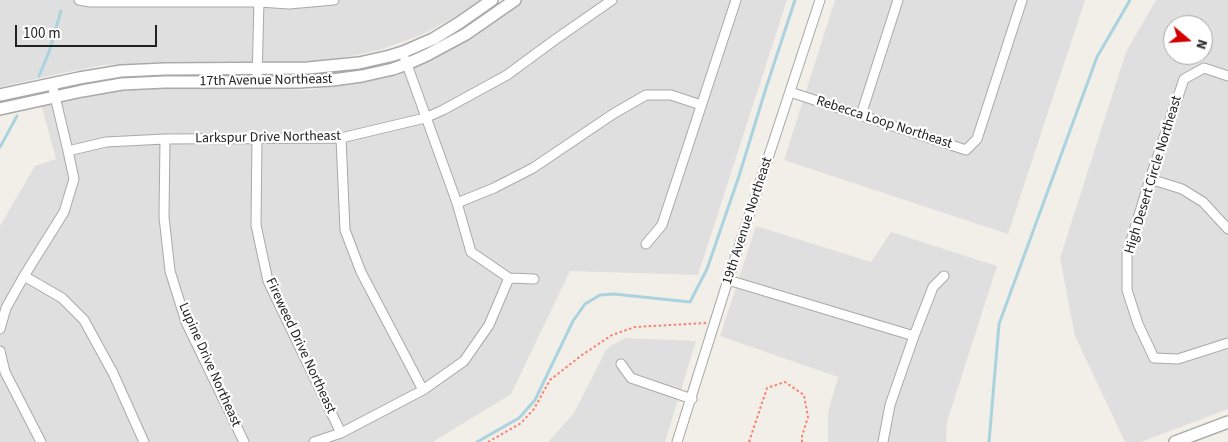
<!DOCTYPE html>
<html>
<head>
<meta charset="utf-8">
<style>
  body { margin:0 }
  #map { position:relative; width:1228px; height:442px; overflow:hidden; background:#f2efe9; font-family:"Source Sans 3",sans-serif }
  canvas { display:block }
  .north { position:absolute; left:1163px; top:15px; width:50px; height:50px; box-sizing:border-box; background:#fff; border:1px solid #a7a7a7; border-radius:50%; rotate:108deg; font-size:14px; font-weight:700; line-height:20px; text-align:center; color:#222 }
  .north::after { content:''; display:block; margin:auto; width:18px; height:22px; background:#d40000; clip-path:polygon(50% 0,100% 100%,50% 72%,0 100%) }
  .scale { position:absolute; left:15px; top:25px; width:142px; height:22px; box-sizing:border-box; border:2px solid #222; border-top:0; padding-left:6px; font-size:15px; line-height:18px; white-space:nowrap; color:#222; -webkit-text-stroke:4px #fff; paint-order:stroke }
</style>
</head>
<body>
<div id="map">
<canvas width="1228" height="442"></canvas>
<div class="north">N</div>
<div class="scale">100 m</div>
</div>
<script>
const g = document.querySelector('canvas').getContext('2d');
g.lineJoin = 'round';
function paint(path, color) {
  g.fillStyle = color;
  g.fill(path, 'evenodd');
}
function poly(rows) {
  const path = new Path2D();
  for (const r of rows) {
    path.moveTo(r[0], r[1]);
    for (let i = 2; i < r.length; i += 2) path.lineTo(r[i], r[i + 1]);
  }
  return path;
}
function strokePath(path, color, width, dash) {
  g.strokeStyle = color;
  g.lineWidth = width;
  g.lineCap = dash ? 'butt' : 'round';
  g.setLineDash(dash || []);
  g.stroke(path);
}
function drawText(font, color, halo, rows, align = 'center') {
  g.font = font + ' "Source Sans 3",sans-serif';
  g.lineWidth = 4.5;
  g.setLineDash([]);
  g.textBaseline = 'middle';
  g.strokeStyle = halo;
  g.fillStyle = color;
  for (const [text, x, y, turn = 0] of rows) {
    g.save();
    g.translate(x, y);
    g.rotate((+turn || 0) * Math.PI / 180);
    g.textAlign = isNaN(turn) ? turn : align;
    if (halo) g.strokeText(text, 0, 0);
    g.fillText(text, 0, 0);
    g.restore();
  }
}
paint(poly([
  [0,0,480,0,457,16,421,35,379,50,352,56,318,61,159,62,104,65,62,73,0,87],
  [518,0,787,0,698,275,570,271,511,394,433,442,0,442,0,226,35,166,56,159,41,104,83,94,128,89,191,86,310,90,362,81,421,59],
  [835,0,1085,0,1008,234,784,160],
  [1156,0,1228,0,1228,409,1141,442,1125,442,1075,336,1060,258,1126,52],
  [1173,25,1203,25,1203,55,1173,55],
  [756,226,871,262,891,232,997,266,947,422,946,442,828,442,828,412,838,377,720,336],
  [626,338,696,341,665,442,548,442,574,413,606,350,612,345]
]), '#e0dfdf');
strokePath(poly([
  [39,76,49,52,61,11],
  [0,147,17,116],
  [477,442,519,418,535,400,573,321,585,304,600,295,614,294,690,302,707,269,739,176,766,88,795,0],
  [989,442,999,324,1097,57,1130,0]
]), '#aad3df', 3);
const minor = poly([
  [79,0,90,2,259,2,289,4,334,0],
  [405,59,457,203,471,252,509,278],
  [1228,76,1204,68,1184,79,1150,179,1127,254,1127,290,1138,324,1154,358,1178,359,1228,343],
  [257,82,259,0],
  [790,92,966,150,977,139,1022,0],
  [861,115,898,0],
  [257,138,256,225,268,281,341,433],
  [341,138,345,230,361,272,423,390],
  [165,139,164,217,170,271,186,322,244,442],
  [68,151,106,142,165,139,341,138,425,118,443,110,507,75,556,39,612,0],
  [1150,179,1182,189,1203,202,1228,229],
  [457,203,494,188,533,168,613,114,646,95,671,95,701,105],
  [646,244,662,225,736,0],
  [24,276,62,298,84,320,113,373,144,442],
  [509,278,534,279],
  [728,280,914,336],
  [0,329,6,308,24,276,64,212,74,179,68,151,52,84],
  [0,351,5,372,41,442],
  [621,364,631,378,692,399],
  [314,442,341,433,423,390,464,361,489,325,509,278],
  [677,442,728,280,820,0],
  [883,442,890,405,914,336,933,287,944,276]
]);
const tertiary = poly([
  [0,95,79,78,121,71,165,69,308,68,359,63,390,56,403,52,433,39,459,23,492,0],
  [0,109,82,91,122,84,165,82,299,82,332,80,362,76,393,69,407,64,427,55,466,34,515,0],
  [1175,442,1228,422]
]);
strokePath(minor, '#a9a9a9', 11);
strokePath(tertiary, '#a9a9a9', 14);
strokePath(poly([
  [488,442,521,423,534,409,550,380,582,355,612,335,635,327,706,323],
  [749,442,767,388,785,382,804,395,808,417,802,436,802,442]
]), '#fa8072', 2, [2.5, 2.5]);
strokePath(minor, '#fff', 9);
strokePath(tertiary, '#fff', 11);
drawText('14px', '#222', '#fff', [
  ["17th Avenue Northeast",266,81,-1],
  ["Rebecca Loop Northeast",884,123,18],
  ["Larkspur Drive Northeast",268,138,-1],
  ["High Desert Circle Northeast",1154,175,-73],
  ["19th Avenue Northeast",748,221,-72],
  ["Fireweed Drive Northeast",300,346,65],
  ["Lupine Drive Northeast",209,365,66]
]);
</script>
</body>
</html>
